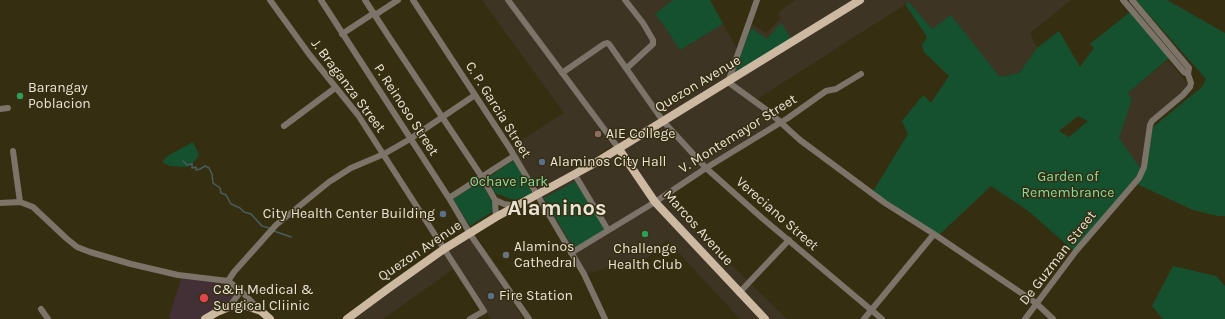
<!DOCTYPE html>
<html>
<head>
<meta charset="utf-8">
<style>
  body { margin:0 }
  canvas { display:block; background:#362e11 }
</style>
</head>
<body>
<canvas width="1225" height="319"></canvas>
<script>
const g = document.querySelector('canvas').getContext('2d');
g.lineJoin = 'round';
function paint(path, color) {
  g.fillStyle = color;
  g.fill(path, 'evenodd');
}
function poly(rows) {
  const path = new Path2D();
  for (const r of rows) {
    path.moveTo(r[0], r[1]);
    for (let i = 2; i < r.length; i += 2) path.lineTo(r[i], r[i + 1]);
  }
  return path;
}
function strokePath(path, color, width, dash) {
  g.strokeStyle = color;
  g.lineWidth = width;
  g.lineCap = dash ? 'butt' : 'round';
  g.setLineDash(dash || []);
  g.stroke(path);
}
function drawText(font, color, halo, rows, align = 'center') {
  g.font = font + ' Karla,sans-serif';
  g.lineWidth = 3;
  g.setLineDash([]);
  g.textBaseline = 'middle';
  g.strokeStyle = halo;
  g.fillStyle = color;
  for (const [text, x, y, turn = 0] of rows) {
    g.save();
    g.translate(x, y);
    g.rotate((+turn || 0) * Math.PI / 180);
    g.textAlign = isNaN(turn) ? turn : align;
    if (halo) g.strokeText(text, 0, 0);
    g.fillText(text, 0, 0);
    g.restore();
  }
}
paint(poly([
  [482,0,504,0,561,74,612,146,578,168,537,191,511,147,564,113],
  [508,0,673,0,655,14,663,24,680,50,723,24,737,49,748,22,766,33,781,18,778,13,795,0,1071,0,1030,33,1037,48,1019,73,1000,77,951,15,932,30,909,2,754,101,781,122,669,193,693,228,787,319,740,319,667,240,647,258,584,274,537,196,618,149],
  [1168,60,1187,83,1187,88,1149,122,1142,168,1140,168,1119,138,1132,99,1128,93],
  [470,233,523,319,491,319,456,267,383,319,347,319]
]), '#3e3424');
paint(poly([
  [181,279,212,281,228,285,237,292,229,304,217,308,199,319,171,319,169,317]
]), '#432f36');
paint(poly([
  [673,0,710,0,723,24,680,50,663,24,655,14],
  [1136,0,1167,0,1225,33,1225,216,1218,216,1193,210,1137,184,1153,127,1202,87,1206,79],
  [909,2,932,29,951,15,1000,77,1019,73,1037,48,1059,31,1080,67,1094,48,1090,44,1130,12,1169,58,1128,93,1132,99,1119,138,1141,169,1140,172,1074,251,1027,210,991,186,938,236,872,193,908,134,902,121,923,95,931,103,949,76,924,52,922,45,927,37,905,4],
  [1078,116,1088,121,1069,137,1059,131],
  [781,23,792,40,734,76,739,59,751,28,767,39],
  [193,142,199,155,193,163,188,167,170,166,163,163,163,161,169,155],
  [514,160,533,194,514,200,495,193,486,179],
  [580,179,609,228,574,249,544,198],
  [481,181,493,204,495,210,470,226,453,199],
  [1173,266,1216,276,1225,286,1225,319,1163,319,1152,306]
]), '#15502f');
strokePath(poly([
  [183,161,187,165,192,164,192,168,196,167,196,170,200,169,205,166,209,168,212,174,213,183,220,188,221,193,226,195,231,204,240,208,244,212,251,214,262,226,269,228],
  [274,231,291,237]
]), '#495d5c', 1.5);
strokePath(poly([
  [270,0,309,54,358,115,484,311,470,319],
  [321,0,449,198,472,237,529,319],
  [365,0,389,37,482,177,495,200,496,217],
  [413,0,509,147,584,274,605,319],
  [508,0,619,149],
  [625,0,643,23,653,40,653,44,627,68],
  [757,0,728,82,768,111,800,140,885,203,934,234,1036,303,1053,319],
  [1123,0,1184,72,1188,74],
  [375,15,398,0],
  [342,34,374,13],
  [562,73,604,44,607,43,609,44,663,121,706,168,762,218,882,319],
  [0,109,8,108],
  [284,126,335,88],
  [13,151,20,202],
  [575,175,608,230],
  [449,198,514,156],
  [495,200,504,204,516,206],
  [0,203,20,202,33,207,66,238,77,247,90,252,131,264,178,275,228,281,241,291,259,309],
  [571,253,655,202,706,168,788,118,826,91,836,89,861,74],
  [228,281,234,272,276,225,329,182,351,168,384,154,410,139,475,95],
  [739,293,789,240],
  [229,307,241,291],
  [41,309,48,319],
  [864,319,934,234],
  [1025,319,1076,251,1139,178,1144,167,1150,125,1152,121,1183,95,1190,87,1191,83,1188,74,1189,68,1132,0]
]), '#7d7469', 6);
strokePath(poly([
  [619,149,655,202,765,319],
  [205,319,217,312,229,307,246,306,261,311,270,319],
  [347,319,389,288,444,249,496,217,595,163,860,0]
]), '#cdb9a2', 8);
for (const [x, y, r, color] of [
  [20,96,4,"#2e9e5b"],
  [598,134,4,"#8d6e63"],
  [542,162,4,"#5c6f8a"],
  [443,214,4,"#5c6f8a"],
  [645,234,4,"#2e9e5b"],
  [506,255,4,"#6b7280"],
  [491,296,4,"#5c6f8a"],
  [204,298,5,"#e0444e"]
]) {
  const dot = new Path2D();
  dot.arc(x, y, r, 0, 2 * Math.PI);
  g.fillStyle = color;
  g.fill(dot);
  strokePath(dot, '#362e11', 1.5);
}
drawText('14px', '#e9e4d4', '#362e11', [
  ["Quezon Avenue",698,84,-31],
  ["J. Braganza Street",348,86,53],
  ["P. Reinoso Street",406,110,57],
  ["C. P. Garcia Street",498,110,58],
  ["V. Montemayor Street",738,134,-32],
  ["Vereciano Street",777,214,41],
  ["Marcos Avenue",698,228,48],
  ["Quezon Avenue",420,251,-34],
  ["De Guzman Street",1058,258,-52]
]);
drawText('14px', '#e9e4d4', '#362e11', [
  ["Barangay",28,88],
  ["Poblacion",28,104],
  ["AIE College",606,134],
  ["Alaminos City Hall",550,162],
  ["City Health Center Building",435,214,"right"],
  ["Alaminos",514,247],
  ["Cathedral",514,263],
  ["Challenge",645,249,"center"],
  ["Health Club",645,265,"center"],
  ["C&H Medical &",213,290],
  ["Surgical Cliinic",213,306],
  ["Fire Station",499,296]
], 'left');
drawText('14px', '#84dea4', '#362e11', [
  ["Garden of",1068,177],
  ["Remembrance",1068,193],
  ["Ochave Park",509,182]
]);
drawText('bold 22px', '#e9e4d4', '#362e11', [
  ["Alaminos",557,209]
]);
</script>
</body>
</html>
